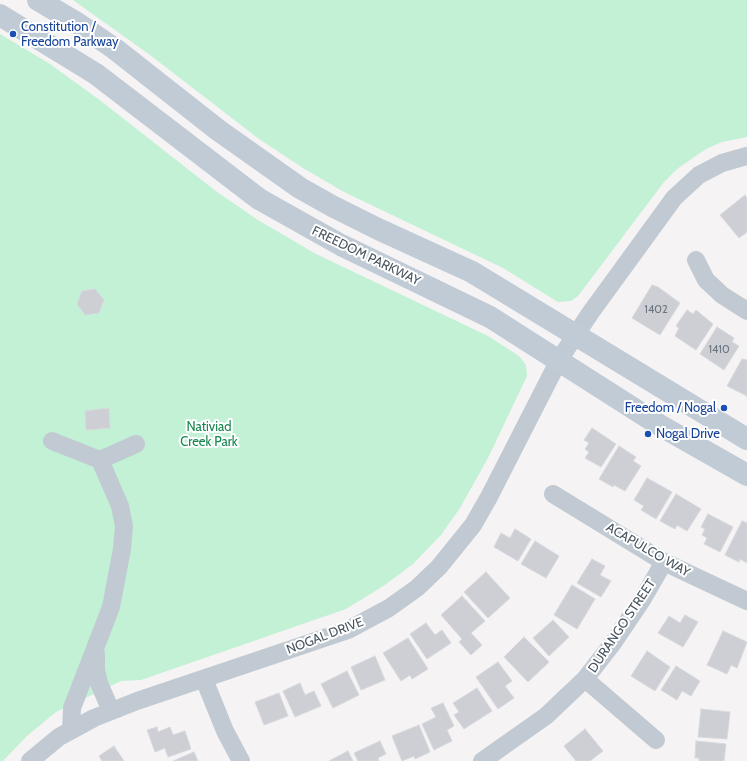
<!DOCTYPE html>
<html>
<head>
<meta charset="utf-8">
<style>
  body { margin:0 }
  canvas { display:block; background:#f5f3f3 }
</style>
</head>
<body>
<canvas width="747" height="761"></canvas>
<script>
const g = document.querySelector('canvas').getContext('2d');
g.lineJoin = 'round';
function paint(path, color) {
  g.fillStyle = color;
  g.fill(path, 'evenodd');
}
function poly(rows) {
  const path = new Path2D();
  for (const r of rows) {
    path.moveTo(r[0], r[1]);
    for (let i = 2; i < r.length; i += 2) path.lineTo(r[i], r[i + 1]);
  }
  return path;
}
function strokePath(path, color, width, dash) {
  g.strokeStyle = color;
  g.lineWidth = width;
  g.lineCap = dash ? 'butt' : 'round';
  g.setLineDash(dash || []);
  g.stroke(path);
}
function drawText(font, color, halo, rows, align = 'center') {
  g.font = font + ' Cabin,sans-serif';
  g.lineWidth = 4;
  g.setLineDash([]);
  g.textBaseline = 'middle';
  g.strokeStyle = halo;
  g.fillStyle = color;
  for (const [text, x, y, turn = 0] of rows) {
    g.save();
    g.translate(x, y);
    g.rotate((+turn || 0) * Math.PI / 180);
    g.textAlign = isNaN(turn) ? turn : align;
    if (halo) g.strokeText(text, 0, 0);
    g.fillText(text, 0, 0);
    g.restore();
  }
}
paint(poly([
  [73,0,747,0,747,137,722,142,706,149,677,169,664,182,578,296,571,301,558,302,503,268,344,192,303,168,259,139,150,55],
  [0,34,50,64,101,101,217,192,258,220,316,254,488,336,519,356,526,365,527,376,489,456,460,508,441,535,413,564,385,585,346,609,141,680,121,681,56,712,27,736,3,761,0,761]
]), '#c3f1d5');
const building = poly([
  [745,195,747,198,747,232,739,238,720,215,745,195],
  [652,285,658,287,680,303,660,335,632,318,652,285],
  [95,289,104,300,99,313,85,315,77,304,82,291,95,289],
  [687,310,693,314,696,310,713,324,696,350,675,336,679,328,676,326,687,310],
  [717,327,734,338,732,342,739,346,724,370,700,354,717,327],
  [742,359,747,360,747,396,727,386,742,359],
  [109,408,110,428,86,430,85,411,109,408],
  [592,428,616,444,601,467,585,458,589,452,585,449,589,443,584,440,592,428],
  [619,446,636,457,633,461,641,466,625,491,614,485,613,487,599,479,619,446],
  [647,478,672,492,656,519,641,510,644,506,634,500,647,478],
  [676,494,701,509,687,531,677,525,675,529,660,521,676,494],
  [708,514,733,527,720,552,704,544,707,538,702,535,705,529,701,527,708,514],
  [742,521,747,523,747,563,740,559,739,562,725,555,742,521],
  [515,529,531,539,518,561,494,547,501,533,510,538,515,529],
  [535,541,559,556,546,578,521,564,535,541],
  [592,559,605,566,600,575,611,581,601,597,577,583,592,559],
  [486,572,510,598,488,618,464,592,486,572],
  [572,585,595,599,577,629,554,615,572,585],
  [462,596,485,621,471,633,482,645,471,655,459,642,462,639,441,615,462,596],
  [685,615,698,622,683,647,658,633,669,616,680,623,685,615],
  [553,620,569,637,549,656,533,638,553,620],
  [426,623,435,635,442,630,451,643,427,659,410,634,426,623],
  [723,631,747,642,737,668,731,665,727,674,707,665,723,631],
  [524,637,549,662,528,682,504,657,524,637],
  [408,638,428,669,412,679,410,675,401,681,383,653,408,638],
  [647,651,670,667,655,691,631,676,647,651],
  [375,656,385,680,361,690,351,667,375,656],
  [498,662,512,681,505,686,514,698,498,709,476,677,498,662],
  [676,666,700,681,691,696,682,691,677,700,661,690,676,666],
  [347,671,359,695,333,708,321,684,347,671],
  [300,683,305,695,314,691,321,706,295,717,283,691,300,683],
  [477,688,492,711,464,729,454,715,459,712,453,703,477,688],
  [279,693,288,716,264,725,255,702,279,693],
  [443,703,454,726,447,730,452,741,434,750,422,724,436,717,431,708,443,703],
  [701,709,730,712,727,739,698,737,701,709],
  [419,725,430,752,415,759,414,756,402,761,392,736,419,725],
  [157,727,158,732,170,727,173,735,185,731,191,749,168,757,165,748,155,752,147,730,157,727],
  [585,729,603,751,590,761,576,761,564,746,585,729],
  [380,741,386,754,378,758,379,761,358,761,354,753,380,741],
  [696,741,726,744,724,761,699,761,699,758,695,758,696,741],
  [114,746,124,761,102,761,99,756,114,746],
  [348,751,353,761,329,761,348,751],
  [194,752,198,761,173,761,194,752]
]);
paint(building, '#cdcfd5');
strokePath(building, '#d7d9de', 1);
strokePath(poly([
  [696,260,706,280,722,295,747,311],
  [52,441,100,460,120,506,124,526,122,549,111,607,72,708,71,730],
  [100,460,136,444],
  [553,494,664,562,747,601],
  [96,654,96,670,99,683,111,711],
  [204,679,225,731,241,761],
  [585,679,656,740],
  [30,761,59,737,94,718,137,701,348,630,389,608,417,588,439,567,473,525,489,497,559,360,591,312,674,198,699,175,722,163,747,156],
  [482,761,546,716,585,679,613,643,642,600,664,562]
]), '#c1cad2', 18);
strokePath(poly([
  [38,0,77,23,115,49,218,130,300,188,332,206,378,229,472,272,747,439],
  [0,15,96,74,259,199,341,245,490,317,661,426,747,475]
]), '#c1cbd6', 22);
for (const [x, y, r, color] of [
  [13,34,4,"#1a4fb4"],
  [724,408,4,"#1a4fb4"],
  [648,434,4,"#1a4fb4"]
]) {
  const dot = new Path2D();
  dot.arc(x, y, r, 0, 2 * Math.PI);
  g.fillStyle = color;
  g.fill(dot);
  strokePath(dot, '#fff', 1.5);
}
drawText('11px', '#6b747e', null, [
  ["1402",656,310],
  ["1410",719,350]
]);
drawText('13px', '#164399', '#fff', [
  ["Constitution /",21,27],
  ["Freedom Parkway",21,42],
  ["Freedom / Nogal",716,408,"right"],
  ["Nogal Drive",656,434]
], 'left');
drawText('13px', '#4a5661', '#fff', [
  ["FREEDOM PARKWAY",366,256,26],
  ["ACAPULCO WAY",648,550,30],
  ["DURANGO STREET",622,626,-56],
  ["NOGAL DRIVE",325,636,-21]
]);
drawText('13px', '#17864f', '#fff', [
  ["Nativiad",209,427],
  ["Creek Park",209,442]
]);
</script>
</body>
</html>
